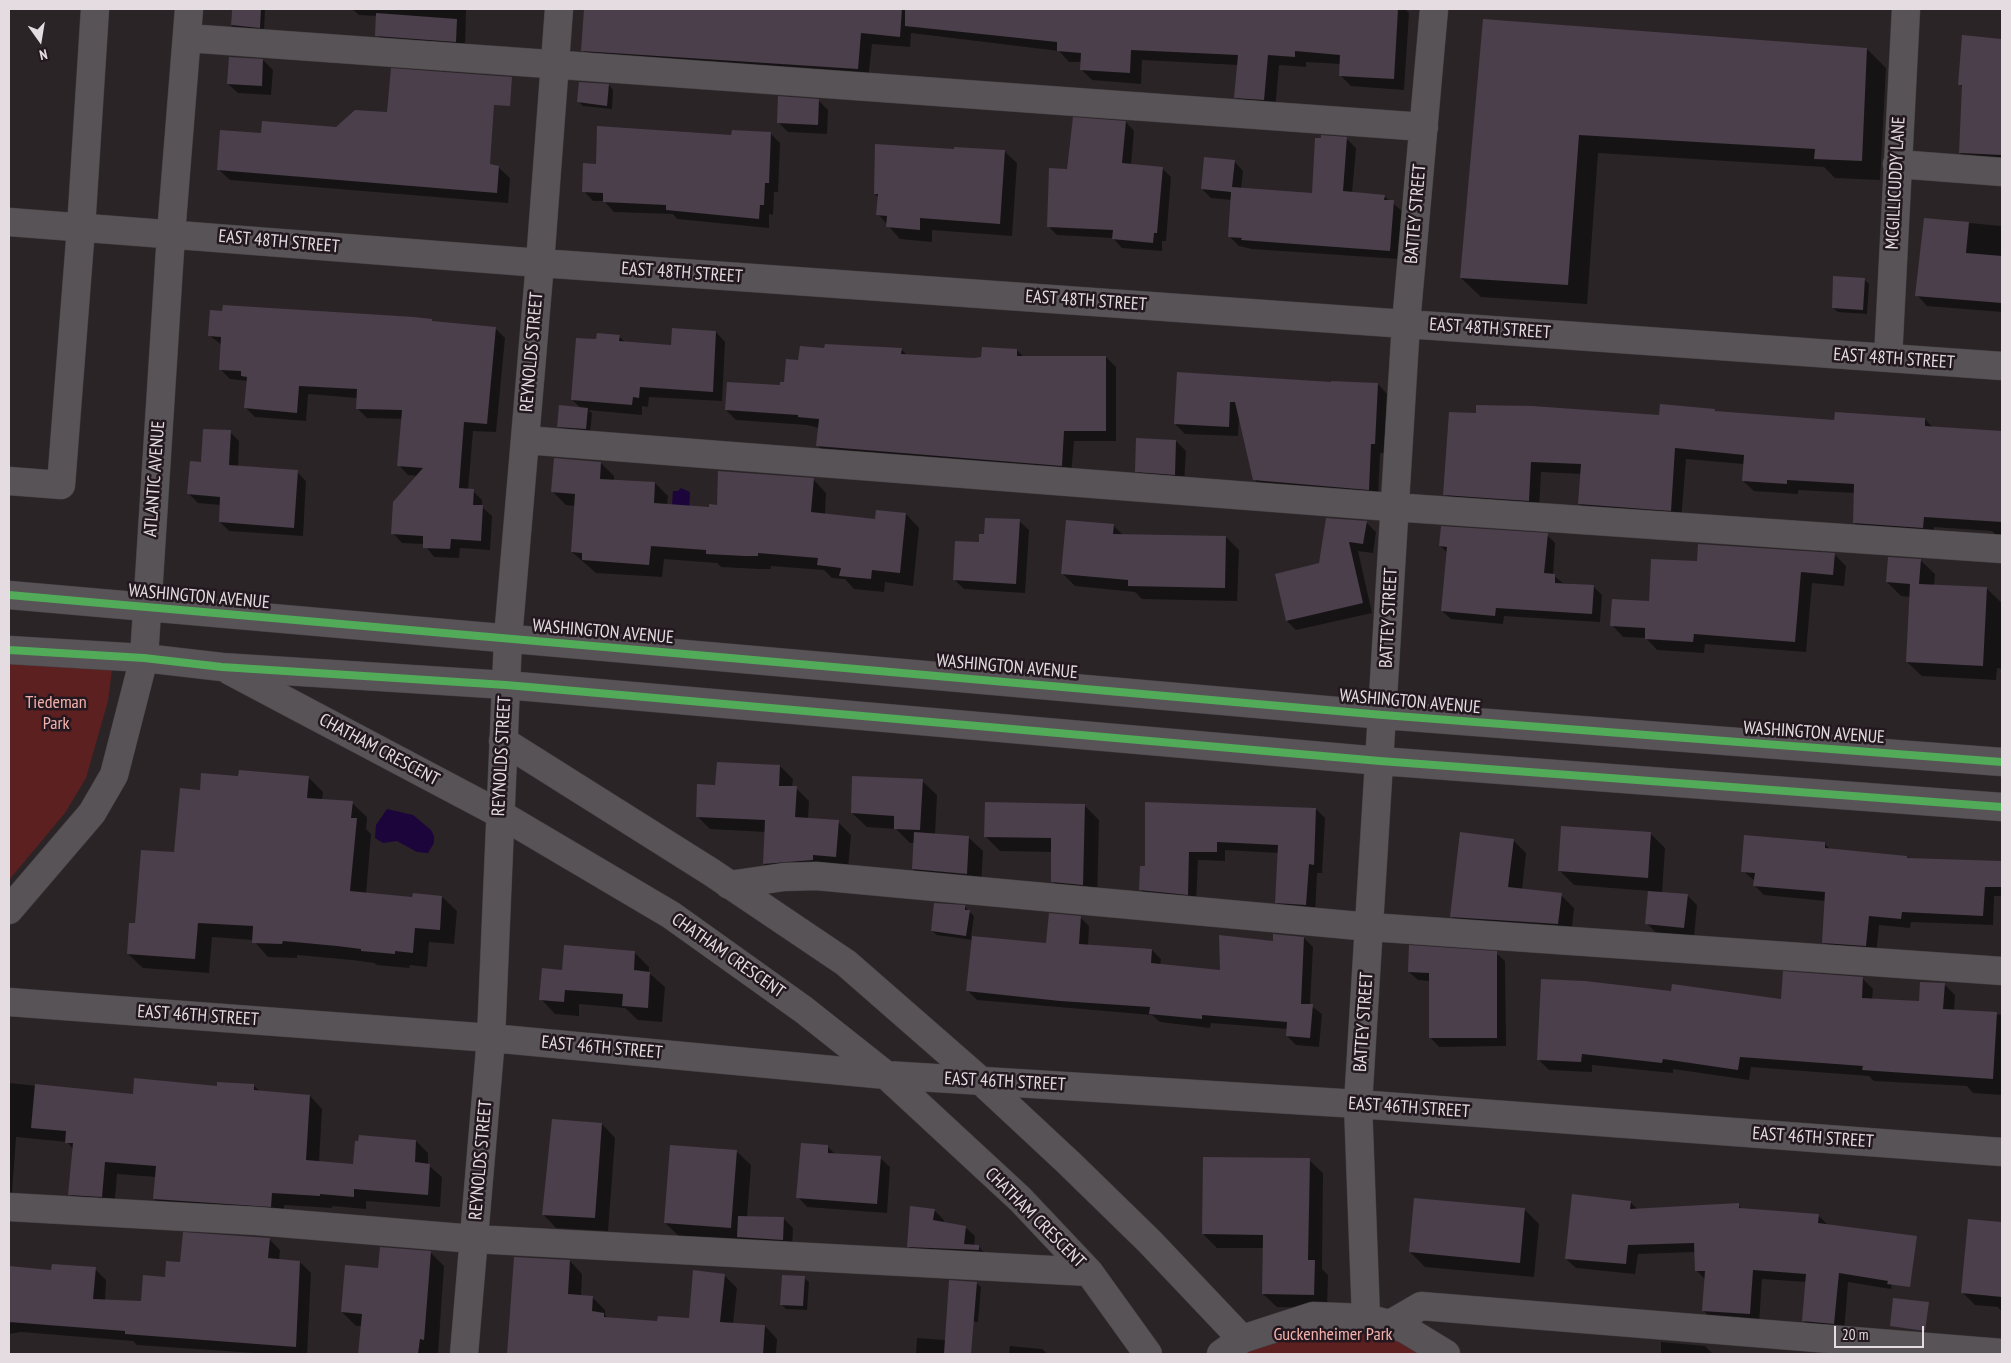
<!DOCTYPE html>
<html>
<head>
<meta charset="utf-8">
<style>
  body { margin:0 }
  #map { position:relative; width:2011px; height:1363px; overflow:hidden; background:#2a2427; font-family:"PT Sans Narrow",sans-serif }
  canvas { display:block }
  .frame { position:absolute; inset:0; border:10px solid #e4dce0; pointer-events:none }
  .north { position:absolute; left:15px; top:15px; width:50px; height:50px; -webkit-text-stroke:4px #23181f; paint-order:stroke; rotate:167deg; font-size:14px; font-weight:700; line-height:20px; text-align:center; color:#e4dce0 }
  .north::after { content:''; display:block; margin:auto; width:18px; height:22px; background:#e4dce0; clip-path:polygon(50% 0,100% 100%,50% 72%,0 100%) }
  .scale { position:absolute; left:1834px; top:1326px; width:90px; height:22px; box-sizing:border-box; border:2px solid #e4dce0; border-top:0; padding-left:6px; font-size:15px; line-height:18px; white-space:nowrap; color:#e4dce0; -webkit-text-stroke:4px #23181f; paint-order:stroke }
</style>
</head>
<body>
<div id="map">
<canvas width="2011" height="1363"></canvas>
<div class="frame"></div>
<div class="north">N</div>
<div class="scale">20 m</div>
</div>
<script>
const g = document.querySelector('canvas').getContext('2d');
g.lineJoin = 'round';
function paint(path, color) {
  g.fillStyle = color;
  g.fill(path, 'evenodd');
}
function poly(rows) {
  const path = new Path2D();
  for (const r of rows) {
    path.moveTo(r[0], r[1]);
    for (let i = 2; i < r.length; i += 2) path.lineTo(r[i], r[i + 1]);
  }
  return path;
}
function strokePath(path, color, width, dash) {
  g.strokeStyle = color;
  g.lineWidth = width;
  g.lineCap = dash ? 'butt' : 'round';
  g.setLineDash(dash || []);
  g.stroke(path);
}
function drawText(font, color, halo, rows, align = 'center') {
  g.font = font + ' "PT Sans Narrow",sans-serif';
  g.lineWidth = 5;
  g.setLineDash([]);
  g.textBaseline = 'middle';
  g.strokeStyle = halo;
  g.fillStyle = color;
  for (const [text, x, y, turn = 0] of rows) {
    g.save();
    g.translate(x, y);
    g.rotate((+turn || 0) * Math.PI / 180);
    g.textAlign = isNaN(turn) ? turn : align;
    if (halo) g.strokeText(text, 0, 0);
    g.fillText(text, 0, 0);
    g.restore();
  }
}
paint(poly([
  [9,663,112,670,108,701,86,778,65,813,9,880],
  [1313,1316,1446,1354,1221,1354]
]), '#5b201f');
paint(poly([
  [681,488,690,492,688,534,670,534,673,491,678,491],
  [387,809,413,815,431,830,434,836,434,843,428,853,417,852,397,841,383,843,375,838,376,825]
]), '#1c053a');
paint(poly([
  [232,9,265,9,264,32,235,29,231,25],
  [352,9,466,9,465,50,386,45,377,35,378,16,359,15],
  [597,9,1405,9,1409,13,1404,90,1351,86,1340,75,1341,64,1306,62,1306,67,1279,65,1275,110,1246,108,1235,97,1239,65,1142,60,1141,84,1092,80,1081,69,1082,62,1069,62,1059,51,911,33,910,47,872,44,868,80,594,61,583,50,596,32],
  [1484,21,1867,49,1886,68,1880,180,1835,178,1824,167,1598,153,1587,304,1481,297,1461,278],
  [1963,37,2002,40,2002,166,1971,163,1960,153,1963,88,1960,84],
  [263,60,273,70,271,95,238,93,228,84],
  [609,85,613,90,612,109,583,106,579,102],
  [818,100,828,110,827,134,788,132,778,122],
  [1126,122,1134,131,1131,165,1162,168,1171,177,1166,241,1162,241,1162,251,1122,248,1113,238,1057,235,1048,226,1068,170],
  [770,133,780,143,778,192,774,192,773,215,769,214,769,228,677,219,673,214,614,212,604,201,593,201,584,191,597,165,733,136],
  [1346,138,1356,148,1352,193,1384,196,1402,211,1399,259,1252,249,1239,246,1230,237,1232,200,1211,198,1202,189,1234,161,1243,171,1241,189,1313,194],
  [955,151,1004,151,1017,163,1012,236,932,230,932,242,900,239,878,214,879,198,875,194],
  [463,164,498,167,510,178,508,203,230,180,218,169],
  [1925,219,2002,226,2002,312,1927,306,1917,295],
  [1864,279,1869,284,1867,314,1838,312,1833,308],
  [433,322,495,328,505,338,496,432,473,431,468,490,473,491,482,500,482,507,492,516,490,550,460,548,459,558,434,557,424,544,402,543,393,533,419,476,408,475,399,465,403,419,367,418,357,408,357,398,308,394,306,421,255,417,246,408,248,381,230,379,220,369,222,345,210,336],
  [716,332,725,342,722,401,649,397,648,407,642,406,642,415,588,410,592,413,590,433,563,431,558,426,581,408,572,400,597,340,619,336,626,343,672,347],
  [826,349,901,349,908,356,974,359,1017,350,1024,357,1106,357,1116,367,1116,441,1074,441,1071,475,828,456,818,446,819,428,807,425,736,420,726,410,781,387,800,361],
  [1178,373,1332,384,1378,384,1387,394,1384,453,1380,453,1378,498,1264,489,1254,479,1239,417,1238,436,1185,434,1175,424],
  [1715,410,1717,412,1835,421,1925,419,1933,428,2002,432,2002,542,1992,531,1934,527,1934,538,1865,533,1854,523,1855,493,1798,490,1798,494,1754,491,1743,481,1744,464,1686,459,1681,521,1590,514,1579,504,1582,474,1541,472,1539,511,1456,505,1445,494,1450,413,1660,416],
  [230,432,239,441,238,467,297,472,306,481,303,536,229,531,220,522,221,505,198,503,189,494,202,463],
  [1176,441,1186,451,1184,484,1146,481,1136,471],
  [601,463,614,476,614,481,655,483,668,496,667,505,710,509,813,479,826,493,825,515,876,521,906,514,919,528,913,586,885,582,884,592,854,589,845,579,832,578,824,570,771,566,771,569,759,569,721,567,717,563,664,559,662,577,596,573,572,552,576,506,566,505,553,492],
  [1019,521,1029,530,1025,593,964,589,954,579,985,535],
  [1366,522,1376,532,1373,553,1358,551,1372,613,1296,630,1287,621,1320,564],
  [1114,526,1124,536,1226,537,1239,550,1237,601,1142,599,1135,592,1075,586,1062,573],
  [1547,535,1555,543,1553,575,1563,583,1593,586,1602,595,1600,622,1504,616,1503,624,1451,619,1442,611,1448,553,1440,546],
  [1834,554,1846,566,1844,586,1812,583,1806,652,1705,644,1704,653,1657,650,1646,638,1623,637,1612,625,1650,602,1698,563],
  [1920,560,1935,574,1934,586,1986,588,2002,603,2002,669,1997,668,1996,680,1922,676,1907,662,1911,597,1901,596,1887,582],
  [780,766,793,779,792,788,796,788,809,801,808,819,838,822,851,835,848,869,777,877,764,864,766,832,710,829,697,816,716,786],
  [308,777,323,792,322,800,352,803,367,817,366,829,371,834,366,894,414,898,442,897,457,911,454,944,429,942,427,967,410,965,409,968,377,965,374,963,352,960,297,955,297,958,268,957,253,940,212,937,209,973,143,968,128,954,136,925,175,854,201,792,240,778],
  [922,781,937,795,935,835,968,837,983,851,981,888,928,883,913,869,914,843,910,843,896,829,867,827,852,813],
  [1146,804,1316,809,1325,818,1322,873,1317,873,1315,914,1286,911,1276,902,1279,853,1225,850,1225,861,1198,860,1196,903,1150,899,1141,890,1146,867],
  [1084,805,1099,820,1097,899,1067,896,1052,881,1052,852,1000,851,985,836],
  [1651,834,1665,848,1662,893,1687,895,1697,905,1694,937,1656,933,1647,923,1650,891,1574,885,1559,870],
  [1513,840,1526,853,1522,890,1561,895,1574,908,1571,937,1464,929,1451,916],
  [1825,844,1831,850,1907,857,1909,859,2002,862,2002,896,1994,896,1993,925,1911,922,1910,928,1879,925,1876,955,1833,952,1823,942,1826,901,1764,895,1755,886,1755,881,1743,871],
  [965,907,974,916,971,937,1047,944,1080,917,1089,926,1088,946,1152,950,1161,959,1160,965,1222,972,1274,942,1304,938,1313,947,1310,1005,1322,1014,1319,1047,1296,1045,1287,1036,1288,1029,1211,1023,1210,1028,1160,1022,1152,1015,977,1000,968,991,973,940,937,935,932,931],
  [634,952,649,967,649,973,665,987,662,1022,638,1020,625,1008,579,1004,579,1016,555,1014,541,999,563,971],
  [1496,953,1505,961,1506,1046,1439,1047,1431,1038,1430,981,1418,980,1409,972],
  [1862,978,1873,989,1872,1000,1921,1002,1945,985,1955,995,1954,1011,2002,1015,2002,1095,1973,1093,1967,1086,1874,1081,1869,1076,1751,1067,1749,1080,1673,1069,1673,1073,1592,1065,1592,1072,1549,1070,1538,1059,1673,992,1782,1001],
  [9,1083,134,1096,253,1085,261,1092,310,1096,322,1109,319,1162,355,1166,416,1141,428,1153,428,1165,442,1177,440,1207,366,1201,366,1209,332,1206,332,1208,284,1205,284,1219,167,1212,154,1199,156,1177,117,1174,114,1209,82,1207,70,1194,73,1149,67,1142,16,1137,11,1206,9,1206],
  [553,1120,602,1124,615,1138,608,1231,556,1228,543,1214],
  [828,1147,836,1155,880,1158,890,1167,887,1213,807,1207,798,1197],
  [736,1151,751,1165,747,1217,783,1218,793,1228,792,1249,680,1237,665,1223],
  [1309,1160,1323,1173,1322,1269,1328,1275,1327,1308,1277,1307,1263,1294,1264,1248,1217,1248,1203,1234],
  [1630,1202,1638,1210,1738,1205,1743,1210,1818,1215,1828,1225,1898,1243,1891,1289,1848,1282,1844,1333,1813,1330,1804,1321,1807,1282,1762,1279,1759,1323,1713,1320,1703,1310,1705,1279,1696,1270,1695,1252,1638,1254,1635,1274,1576,1268,1566,1259],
  [1524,1209,1539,1224,1534,1277,1425,1267,1410,1252],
  [934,1210,944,1220,943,1223,965,1227,975,1236,974,1246,979,1247,988,1256,918,1256,908,1246],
  [1969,1220,2002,1223,2002,1312,1998,1307,1975,1305,1962,1292],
  [269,1239,280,1250,279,1260,300,1262,311,1273,307,1354,269,1354,137,1345,133,1341,21,1332,9,1334,9,1268,53,1271,95,1269,106,1280,105,1301,142,1303,181,1263],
  [430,1252,444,1266,438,1353,360,1354,362,1326,356,1326,342,1312,379,1270],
  [515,1258,570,1261,582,1274,581,1296,592,1297,605,1310,605,1315,608,1319,658,1323,690,1319,724,1275,737,1288,733,1324,765,1326,777,1339,776,1354,508,1354],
  [804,1278,809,1282,807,1310,786,1309,781,1304],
  [976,1283,981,1287,978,1322,953,1320],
  [917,1338,959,1341,972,1354,916,1354],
  [1661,1342,1705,1346,1713,1354,1661,1354],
  [1010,1346,1042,1349,1048,1354,1009,1354]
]), '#0007');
paint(poly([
  [232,9,261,9,260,28,231,25],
  [584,9,902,9,900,37,861,33,858,69,581,51],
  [905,9,1398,9,1394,79,1339,76,1340,55,1295,51,1295,57,1268,55,1264,100,1234,98,1238,55,1131,50,1130,73,1080,70,1081,53,1057,51,1057,42,905,26],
  [376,13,457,19,456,42,375,36],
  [1483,19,1867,48,1862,161,1814,159,1815,149,1579,135,1568,285,1460,278],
  [1962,35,2002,39,2002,155,1959,153,1962,85,1958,85],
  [229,57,263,59,262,86,227,84],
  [391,68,512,77,510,106,494,105,490,164,499,166,497,193,217,170,220,130,261,133,262,121,336,127,355,110,387,112],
  [579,82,609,84,607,106,577,102],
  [778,96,819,99,818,125,777,123],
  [1073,117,1126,121,1122,163,1163,167,1157,233,1154,233,1153,243,1112,239,1113,230,1047,227,1049,168,1067,169],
  [597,126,731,135,732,130,771,132,769,183,765,183,764,205,760,205,759,219,666,210,666,205,603,202,603,193,582,192,583,163,596,164],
  [1321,135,1347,137,1343,191,1385,195,1384,200,1394,200,1390,251,1241,240,1242,238,1228,237,1231,192,1201,189,1204,157,1235,160,1232,187,1312,193,1315,138,1321,138],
  [875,144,954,149,954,147,1005,150,1000,224,920,218,920,230,886,227,887,216,876,215,878,194,874,194],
  [1924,218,1969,222,1966,253,2002,256,2002,303,1915,296],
  [1833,276,1865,278,1863,310,1832,308],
  [223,305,414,317,432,319,432,321,496,327,487,424,464,422,459,488,474,489,473,505,483,505,481,541,451,539,450,549,423,548,423,536,391,534,393,502,423,468,397,466,402,410,356,409,357,389,299,386,297,413,244,408,247,377,241,376,241,371,219,370,221,337,208,336,210,310,222,311],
  [672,328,716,331,713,392,640,387,639,398,633,397,632,405,571,400,576,338,596,339,597,333,620,335,619,341,671,345],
  [825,344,902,348,901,354,974,358,981,357,982,347,1017,349,1017,356,1106,356,1106,431,1064,431,1062,466,816,446,819,419,798,417,798,415,725,410,727,382,780,385,780,382,784,382,786,359,798,360,800,346,824,348],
  [1177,372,1331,382,1331,381,1378,383,1375,444,1371,444,1369,490,1253,480,1235,402,1230,402,1229,427,1174,424],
  [1660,404,1715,409,1715,411,1834,420,1835,412,1925,418,1925,426,2002,431,2002,522,1924,517,1923,528,1853,523,1854,484,1787,480,1787,484,1742,481,1744,455,1675,448,1671,511,1578,504,1581,464,1531,462,1529,501,1443,495,1449,412,1476,413,1476,405,1532,406,1659,415],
  [559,405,588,408,586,429,557,427],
  [203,429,231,430,229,465,298,470,294,528,219,522,220,497,187,494,190,461,201,462],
  [1136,438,1176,440,1175,475,1135,472],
  [554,458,601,462,600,479,655,482,654,503,709,507,709,504,717,505,718,471,814,478,811,512,875,519,876,510,906,513,900,573,872,570,871,579,839,576,841,568,817,565,818,558,758,553,758,556,745,556,706,554,706,550,651,546,649,565,582,560,582,553,571,552,575,494,551,492],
  [985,518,1020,519,1016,584,953,580,955,541,979,542,979,534,984,534],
  [1326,518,1367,521,1363,544,1349,542,1363,603,1286,621,1275,574,1319,563],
  [1066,520,1114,524,1113,534,1226,536,1225,588,1128,586,1128,580,1061,574],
  [1441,526,1548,533,1544,573,1555,574,1555,583,1594,585,1592,614,1496,608,1495,616,1441,611,1447,547,1439,546],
  [1698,544,1835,553,1833,575,1801,572,1795,642,1694,634,1693,642,1645,639,1645,628,1610,626,1612,599,1649,601,1651,559,1697,561],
  [1888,557,1921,559,1919,584,1987,587,1983,666,1906,662,1910,584,1886,582],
  [717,762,780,765,779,786,797,786,795,817,839,820,836,857,813,855,813,860,763,864,765,820,696,817,697,784,715,785],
  [239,770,309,776,307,798,353,801,351,818,357,818,350,891,412,897,413,893,442,896,440,930,415,928,413,953,395,951,395,954,361,951,361,949,337,946,283,941,282,944,252,943,253,926,198,923,195,959,127,954,129,923,135,923,141,850,174,852,180,788,200,790,201,773,238,776],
  [852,776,923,779,920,830,894,829,894,816,851,813],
  [985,802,1085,804,1083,885,1051,882,1051,838,984,837],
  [1145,802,1316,808,1314,865,1309,864,1306,905,1275,903,1278,845,1217,842,1217,852,1189,852,1188,895,1139,890,1140,866,1145,866],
  [1561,826,1651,832,1648,878,1558,871],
  [914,832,969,836,967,874,912,869],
  [1460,832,1514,839,1508,887,1562,893,1558,924,1450,917],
  [1744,835,1825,842,1825,848,1907,856,1907,858,2002,861,2002,887,1985,887,1983,916,1902,912,1901,919,1869,916,1866,946,1822,943,1825,892,1753,886,1755,873,1741,872],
  [1648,891,1688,894,1684,928,1645,924],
  [934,903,965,905,965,910,970,910,966,936,931,931],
  [1049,913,1081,916,1079,944,1152,949,1151,963,1220,970,1219,935,1273,941,1273,934,1304,937,1301,1004,1313,1004,1310,1038,1286,1036,1287,1022,1202,1015,1202,1019,1149,1014,1150,1007,1060,1001,966,991,972,936,1046,943],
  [564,945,635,951,634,970,650,972,648,1008,622,1006,623,994,565,990,564,1002,539,1000,542,968,562,970],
  [1409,945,1497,951,1497,1038,1429,1038,1429,973,1408,972],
  [1783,971,1863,977,1862,998,1919,1001,1920,982,1945,983,1943,1009,1997,1012,1993,1079,1862,1070,1863,1066,1740,1057,1738,1070,1663,1059,1662,1063,1582,1054,1581,1062,1537,1060,1541,979,1585,981,1671,991,1672,984,1781,999],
  [134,1078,217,1086,217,1082,254,1084,254,1090,310,1095,306,1160,353,1164,355,1141,358,1141,359,1135,416,1140,415,1162,430,1164,428,1195,354,1189,354,1197,320,1194,320,1196,272,1193,271,1207,153,1199,156,1166,105,1162,102,1197,68,1195,73,1143,65,1143,66,1131,31,1128,35,1084,133,1094],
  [552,1119,602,1123,595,1218,542,1215],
  [801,1143,828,1145,828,1153,881,1156,877,1204,796,1198],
  [670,1145,737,1150,731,1228,664,1223],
  [1203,1157,1310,1158,1308,1260,1315,1260,1314,1295,1262,1294,1263,1235,1202,1234],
  [1572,1194,1631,1201,1630,1209,1739,1203,1739,1208,1819,1214,1818,1223,1917,1236,1910,1287,1887,1284,1888,1281,1839,1273,1834,1324,1802,1321,1806,1274,1753,1270,1750,1314,1702,1311,1705,1271,1695,1271,1694,1243,1628,1245,1626,1264,1565,1259],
  [1414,1198,1525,1208,1520,1263,1409,1252],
  [910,1206,935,1209,933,1220,966,1226,964,1244,979,1245,979,1250,907,1247],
  [738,1216,784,1217,783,1240,737,1237],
  [1968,1219,2002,1222,2002,1297,1961,1293],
  [183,1232,270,1238,268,1258,300,1261,296,1347,125,1334,125,1331,9,1322,9,1266,51,1270,52,1264,96,1267,93,1299,141,1301,143,1275,165,1277,166,1261,180,1262],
  [380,1247,431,1251,424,1340,420,1339,418,1354,358,1354,362,1314,341,1312,345,1265,378,1268],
  [514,1257,570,1260,568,1294,593,1296,592,1311,604,1313,604,1317,657,1321,658,1316,689,1318,693,1270,725,1274,720,1322,765,1325,763,1354,507,1354],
  [782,1275,805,1276,803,1306,780,1305],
  [949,1280,977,1282,971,1354,944,1354],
  [1893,1298,1929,1302,1925,1331,1890,1326]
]), '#4a3f4b');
const minor = poly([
  [187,38,1424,127],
  [1897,164,2002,172],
  [9,222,540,263,2002,366],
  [1888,358,1906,9],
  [525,440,1378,506,2002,549],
  [9,481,61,485,81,228,95,9],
  [9,595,1383,715,2002,762],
  [9,650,144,658,222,667,506,685,1380,761,2002,807],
  [230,671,500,814,671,915,804,1010,886,1075,1020,1199,1089,1272,1148,1354],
  [503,741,711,872,846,963,981,1081,1069,1163,1150,1242,1242,1339],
  [729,885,784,877,816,876,1370,927,2002,971],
  [9,910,92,813,114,775,144,658,171,234,189,9],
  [9,1002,491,1038,886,1075,1358,1104,2002,1152],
  [9,1207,257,1221,474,1239,1089,1272],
  [1366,1318,1358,1104,1406,323,1434,9],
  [1390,1324,1421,1306,2002,1353],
  [464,1354,491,1038,508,638,540,263,559,9],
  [1221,1354,1242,1339,1313,1316,1366,1318,1390,1324,1405,1329,1446,1354]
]);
strokePath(minor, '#453f42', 29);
strokePath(minor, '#575356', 28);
strokePath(poly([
  [9,595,1383,715,2002,762],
  [9,650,144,658,222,667,506,685,1380,761,2002,807]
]), '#51ab58', 8);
drawText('18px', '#e4dce0', '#23181f', [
  ["MCGILLICUDDY LANE",1896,183,-87],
  ["BATTEY STREET",1416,214,-85],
  ["EAST 48TH STREET",279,242,5],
  ["EAST 48TH STREET",682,273,4],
  ["EAST 48TH STREET",1086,301,4],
  ["EAST 48TH STREET",1490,329,4],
  ["REYNOLDS STREET",532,352,-85],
  ["EAST 48TH STREET",1894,359,4],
  ["ATLANTIC AVENUE",155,479,-86],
  ["WASHINGTON AVENUE",199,597,5],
  ["BATTEY STREET",1389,618,-87],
  ["WASHINGTON AVENUE",603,632,5],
  ["WASHINGTON AVENUE",1007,667,5],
  ["WASHINGTON AVENUE",1410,702,5],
  ["WASHINGTON AVENUE",1814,733,4],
  ["CHATHAM CRESCENT",379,750,28],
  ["REYNOLDS STREET",502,756,-87],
  ["CHATHAM CRESCENT",728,956,35],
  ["EAST 46TH STREET",198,1016,4],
  ["BATTEY STREET",1364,1022,-86],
  ["EAST 46TH STREET",602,1048,5],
  ["EAST 46TH STREET",1005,1082,3],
  ["EAST 46TH STREET",1409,1108,4],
  ["EAST 46TH STREET",1813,1138,4],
  ["REYNOLDS STREET",481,1160,-85],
  ["CHATHAM CRESCENT",1035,1218,45]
]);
drawText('18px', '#f4b1ab', '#23181f', [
  ["Tiedeman",56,703],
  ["Park",56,724],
  ["Guckenheimer Park",1333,1335]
]);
</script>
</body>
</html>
